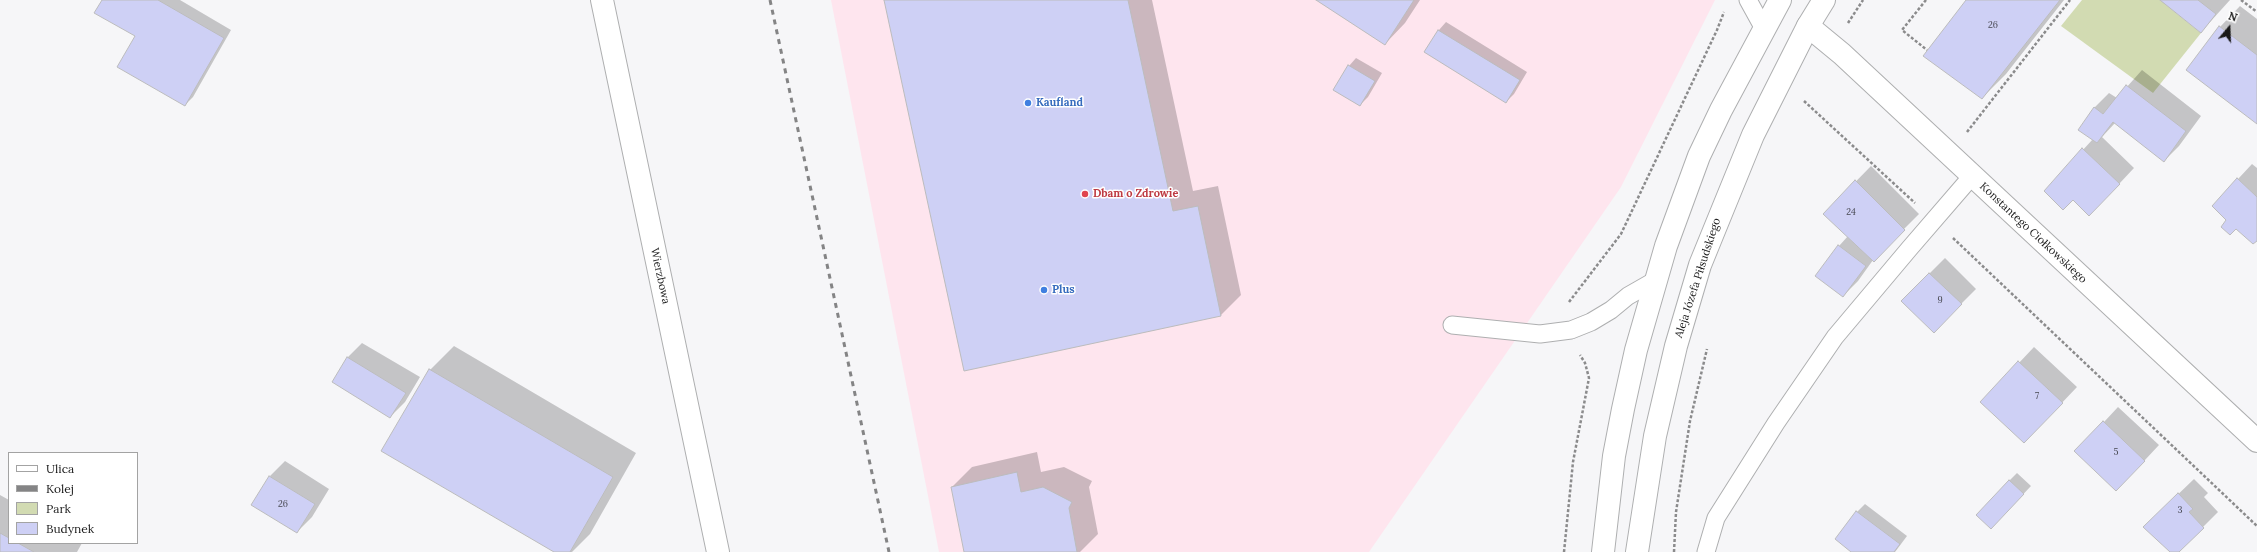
<!DOCTYPE html>
<html>
<head>
<meta charset="utf-8">
<style>
  body { margin:0 }
  #map { position:relative; width:2257px; height:552px; overflow:hidden; background:#f6f6f8; font-family:Lora,serif }
  canvas { display:block }
  .legend { position:absolute; left:8px; top:452px; width:130px; height:92px; box-sizing:border-box; background:#fff; border:1px solid #a3a3a3; margin:0; padding:5px 7px; list-style:none; font-size:12px; color:#191919 }
  .legend li { display:flex; align-items:center; gap:8px; height:20px }
  .legend b { width:20px; border:1px solid #a3a3a3 }
  .north { position:absolute; left:2209px; top:8px; width:40px; height:40px; -webkit-text-stroke:3px #fff; paint-order:stroke; rotate:19deg; font-size:11px; font-weight:700; line-height:16px; text-align:center; color:#191919 }
  .north::after { content:''; display:block; margin:auto; width:14px; height:18px; background:#191919; clip-path:polygon(50% 0,100% 100%,50% 72%,0 100%) }
</style>
</head>
<body>
<div id="map">
<canvas width="2257" height="552"></canvas>
<ul class="legend">
<li><b style="height:5px;background:#fff"></b>Ulica</li>
<li><b style="height:5px;background:#848485"></b>Kolej</li>
<li><b style="height:11px;background:#d2dbb2"></b>Park</li>
<li><b style="height:11px;background:#ced0f5"></b>Budynek</li>
</ul>
<div class="north">N</div>
</div>
<script>
const g = document.querySelector('canvas').getContext('2d');
g.lineJoin = 'round';
function paint(path, color) {
  g.fillStyle = color;
  g.fill(path, 'evenodd');
}
function poly(rows) {
  const path = new Path2D();
  for (const r of rows) {
    path.moveTo(r[0], r[1]);
    for (let i = 2; i < r.length; i += 2) path.lineTo(r[i], r[i + 1]);
  }
  return path;
}
function strokePath(path, color, width, dash) {
  g.strokeStyle = color;
  g.lineWidth = width;
  g.lineCap = dash ? 'butt' : 'round';
  g.setLineDash(dash || []);
  g.stroke(path);
}
function drawText(font, color, halo, rows, align = 'center') {
  g.font = font + ' Lora,serif';
  g.lineWidth = 3;
  g.setLineDash([]);
  g.textBaseline = 'middle';
  g.strokeStyle = halo;
  g.fillStyle = color;
  for (const [text, x, y, turn = 0] of rows) {
    g.save();
    g.translate(x, y);
    g.rotate((+turn || 0) * Math.PI / 180);
    g.textAlign = isNaN(turn) ? turn : align;
    if (halo) g.strokeText(text, 0, 0);
    g.fillText(text, 0, 0);
    g.restore();
  }
}
paint(poly([
  [831,0,1715,0,1621,187,1369,552,939,552]
]), '#fee5ee');
paint(poly([
  [2082,0,2160,0,2201,33,2153,93,2061,26]
]), '#d2dbb2');
paint(poly([
  [103,0,180,0,231,30,193,97,185,105,137,35],
  [885,0,1152,0,1193,191,1218,186,1241,295,1221,315,965,370],
  [1317,0,1420,0,1405,23,1385,44],
  [1967,0,2064,0,2006,74,1982,98],
  [2230,0,2201,32,2161,1,2161,0],
  [2240,6,2257,19,2257,122,2220,27],
  [1446,22,1527,72,1514,94,1506,102,1425,52,1439,30],
  [1356,58,1382,73,1368,97,1360,105,1349,66],
  [2142,70,2201,116,2179,146,2164,161,2115,123,2102,137,2134,168,2104,200,2073,199,2045,191,2093,139,2094,108,2109,93,2117,98],
  [2252,164,2257,168,2257,239,2228,220,2238,179],
  [1871,166,1919,214,1873,260,1858,281,1843,296,1839,246,1848,236,1824,214],
  [1945,258,1976,289,1934,331,1902,301],
  [362,343,420,377,405,402,390,417,347,358],
  [454,346,636,453,590,534,572,552,556,552,430,370],
  [2034,347,2077,387,2039,427,1982,402],
  [2118,407,2159,445,2131,475,2104,422],
  [1037,452,1041,472,1064,467,1092,481,1089,487,1098,534,1080,552,966,552,952,487,972,467],
  [285,461,329,489,312,517,297,532,270,476],
  [2017,473,2031,486,1999,520,2009,481],
  [2194,479,2208,493,2204,497,2218,512,2178,552,2171,552,2144,527],
  [0,495,9,500,9,543,82,543,77,552,0,552],
  [1865,504,1907,536,1895,552,1853,552,1857,512]
]), '#0003');
const building = poly([
  [102,0,158,0,224,38,185,106,117,67,135,36,94,13,102,0],
  [884,0,1128,0,1173,211,1198,206,1221,316,964,371,884,0],
  [1316,0,1414,0,1385,45,1316,0],
  [1966,0,2060,0,1982,99,1923,56,1966,0],
  [2160,0,2198,0,2216,14,2201,33,2160,0],
  [2219,26,2257,55,2257,124,2186,70,2219,26],
  [1438,30,1520,80,1506,103,1424,52,1438,30],
  [1348,65,1375,81,1360,106,1333,90,1348,65],
  [2126,85,2186,131,2164,162,2113,122,2097,143,2078,130,2094,107,2103,114,2126,85],
  [2082,148,2120,184,2089,216,2073,200,2063,210,2044,191,2082,148],
  [2237,178,2257,197,2257,241,2253,244,2236,229,2230,235,2221,227,2226,220,2212,206,2237,178],
  [1855,180,1905,230,1874,262,1823,214,1855,180],
  [1838,245,1866,266,1843,297,1815,276,1838,245],
  [1929,273,1962,304,1934,333,1901,301,1929,273],
  [347,357,406,393,390,418,332,382,347,357],
  [2018,361,2063,403,2024,443,1980,402,2018,361],
  [429,369,613,477,570,552,554,552,381,451,429,369],
  [2103,421,2145,461,2116,491,2074,451,2103,421],
  [1017,472,1021,492,1043,487,1072,502,1069,508,1077,552,964,552,951,487,1017,472],
  [269,476,315,504,297,533,251,505,269,476],
  [2009,480,2024,494,1991,529,1976,515,2009,480],
  [2178,493,2193,509,2189,512,2204,528,2179,552,2170,552,2143,527,2178,493],
  [1856,511,1900,544,1894,552,1851,552,1835,539,1856,511],
  [0,533,9,538,9,543,18,543,34,552,0,552,0,533]
]);
paint(building, '#ced0f5');
strokePath(building, '#bcbcbd', 1);
const service = poly([
  [1748,0,1764,29],
  [1452,325,1540,334,1571,330,1591,322,1611,310,1628,296,1656,280],
  [1706,552,1716,518,1776,423,1835,337,1909,249,1972,176]
]);
const minor = poly([
  [602,0,718,552],
  [1808,26,1842,54,2257,441]
]);
const secondary = poly([
  [1603,552,1614,456,1623,409,1636,350,1666,246,1699,156,1721,110,1780,0],
  [1637,552,1655,436,1676,346,1700,265,1753,135,1808,26,1824,0]
]);
strokePath(service, '#aeafb0', 19);
strokePath(minor, '#aeafb0', 24);
strokePath(secondary, '#aeafb0', 24);
strokePath(poly([
  [1926,0,1902,30,1927,50],
  [2241,0,2257,12],
  [1848,23,1863,0],
  [1804,101,1915,203],
  [1967,132,2070,0],
  [1953,238,2257,526],
  [1569,302,1621,234,1717,30,1724,12],
  [1564,552,1573,462,1589,378,1585,363,1580,355],
  [1674,552,1676,512,1690,421,1707,349]
]), '#8b8b8c', 2.5, [3, 2]);
strokePath(service, '#fff', 17);
strokePath(minor, '#fff', 22);
strokePath(secondary, '#fff', 22);
strokePath(poly([
  [770,0,889,552]
]), '#848485', 3, [5, 5]);
for (const [x, y, r, color] of [
  [1028,103,4,"#3f7fe0"],
  [1085,194,4,"#e0444e"],
  [1044,290,4,"#3f7fe0"]
]) {
  const dot = new Path2D();
  dot.arc(x, y, r, 0, 2 * Math.PI);
  g.fillStyle = color;
  g.fill(dot);
  strokePath(dot, '#fff', 1.5);
}
drawText('9px', '#464750', null, [
  ["26",1993,25],
  ["24",1851,212],
  ["9",1940,300],
  ["7",2037,396],
  ["5",2116,452],
  ["26",283,504],
  ["3",2180,510]
]);
drawText('bold 11px', '#366cbe', '#fff', [
  ["Kaufland",1036,103],
  ["Plus",1052,290]
], 'left');
drawText('bold 11px', '#be3a42', '#fff', [
  ["Dbam o Zdrowie",1093,194]
], 'left');
drawText('11px', '#191919', '#fff', [
  ["Konstantego Ciołkowskiego",2033,233,43],
  ["Wierzbowa",660,276,78],
  ["Aleja Józefa Piłsudskiego",1698,278,-72]
]);
</script>
</body>
</html>
